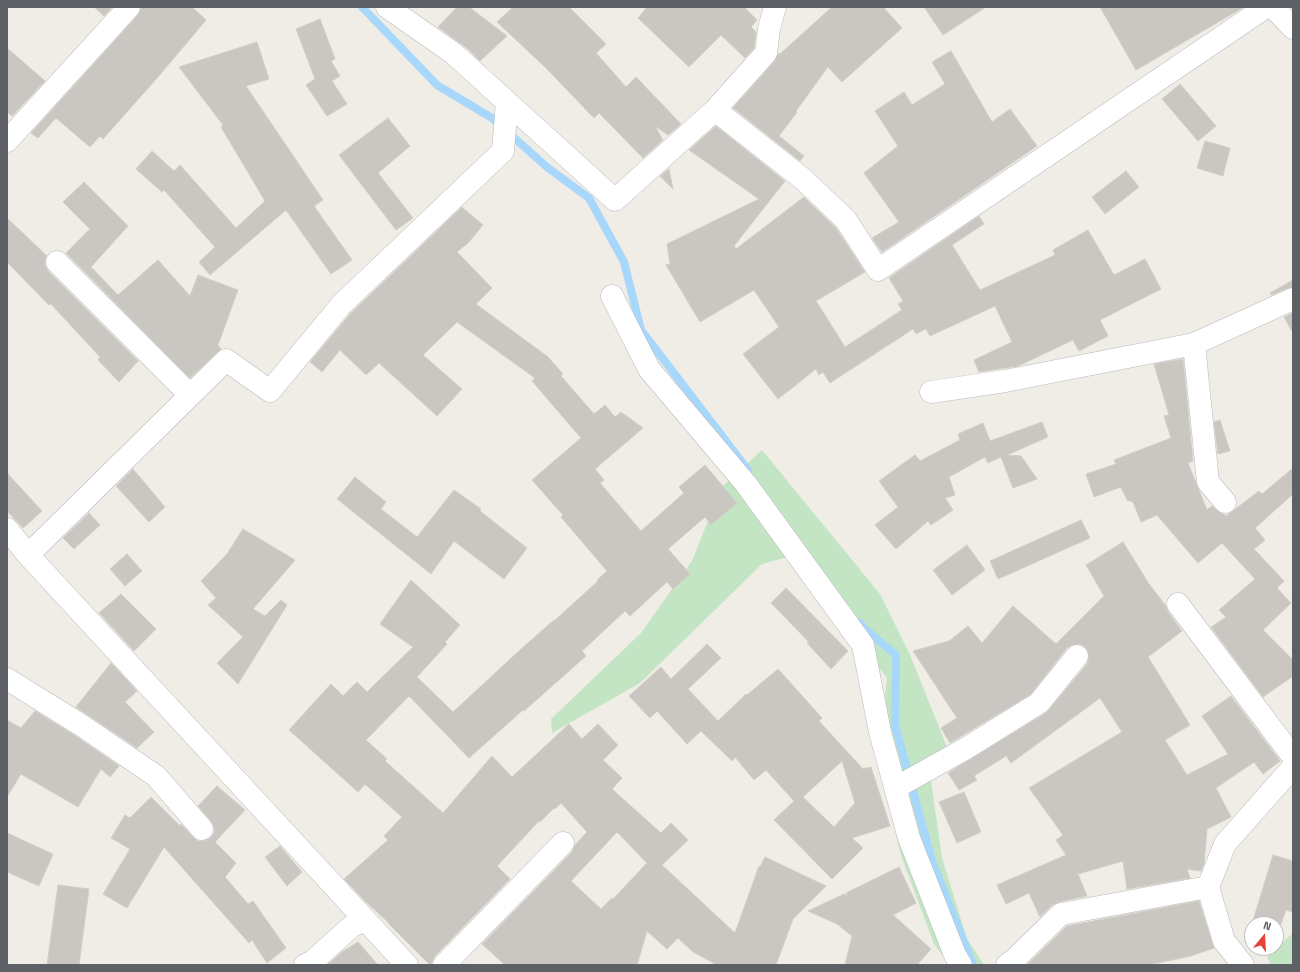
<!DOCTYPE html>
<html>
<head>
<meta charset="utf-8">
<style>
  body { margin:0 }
  #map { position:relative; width:1300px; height:972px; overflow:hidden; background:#efede5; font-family:"Titillium Web",sans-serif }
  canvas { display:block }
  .frame { position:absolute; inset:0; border:8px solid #5d6065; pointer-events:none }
  .north { position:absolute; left:1244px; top:916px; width:40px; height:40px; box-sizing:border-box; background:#fff; border:1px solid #bebfc1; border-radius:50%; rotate:18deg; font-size:11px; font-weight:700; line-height:16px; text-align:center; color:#5d6065 }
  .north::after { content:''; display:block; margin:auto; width:14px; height:18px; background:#e34437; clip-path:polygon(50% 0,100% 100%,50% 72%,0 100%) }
</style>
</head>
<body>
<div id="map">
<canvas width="1300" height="972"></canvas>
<div class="frame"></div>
<div class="north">N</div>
</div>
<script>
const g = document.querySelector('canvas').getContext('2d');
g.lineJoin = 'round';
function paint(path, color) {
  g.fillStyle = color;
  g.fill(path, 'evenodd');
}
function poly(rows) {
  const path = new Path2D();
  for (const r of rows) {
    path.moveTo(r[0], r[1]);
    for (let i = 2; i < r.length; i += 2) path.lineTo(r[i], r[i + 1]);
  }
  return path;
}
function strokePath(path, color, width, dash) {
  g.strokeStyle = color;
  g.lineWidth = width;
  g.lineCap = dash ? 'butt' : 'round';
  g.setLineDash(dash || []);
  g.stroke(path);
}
paint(poly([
  [762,450,880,594,910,655,947,747,928,759,942,858,967,939,984,965,950,965,934,944,901,856,879,759,887,678,795,555,762,564,640,683,552,733,551,719,641,633,692,561,721,488],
  [1293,933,1293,965,1271,965,1267,957]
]), '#c3e5c3');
strokePath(poly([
  [362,7,437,85,492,118,548,168,589,198,624,262,641,330,748,470],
  [860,623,865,629,896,655,895,725,932,861,973,965]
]), '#a8d7fc', 8);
const building = poly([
  [94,7,112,7,104,16,94,7],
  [141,7,192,7,206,20,158,77,103,139,100,136,90,147,56,118,38,138,31,133,138,15,141,7],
  [457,7,469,7,507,36,480,61,468,49,438,27,457,7],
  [513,7,569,7,606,44,596,53,626,87,636,77,681,124,668,135,655,126,663,140,643,158,599,113,594,118,546,68,497,22,513,7],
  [647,7,744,7,757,20,751,27,756,32,754,48,745,58,721,35,689,67,638,18,647,7],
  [832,7,883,7,902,28,842,82,828,67,796,111,797,112,779,136,804,156,800,161,733,108,775,61,779,53,780,54,832,7],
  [924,7,986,7,943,35,924,7],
  [1100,7,1244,7,1136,70,1100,7],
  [320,19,335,59,331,61,340,76,332,81,347,104,327,116,306,85,315,79,296,29,320,19],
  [257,42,269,79,246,86,323,200,314,206,352,260,331,274,286,210,210,275,199,262,215,247,164,190,162,192,136,169,152,151,174,171,180,165,236,228,265,201,221,127,223,125,179,67,257,42],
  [7,48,45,81,12,116,7,112,7,48],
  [951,51,992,122,1010,109,1037,146,882,252,872,238,899,222,864,173,898,146,875,111,904,92,912,105,945,84,932,62,951,51],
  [1180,84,1216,126,1198,141,1162,99,1180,84],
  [388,118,410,146,378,173,413,218,396,230,339,155,388,118],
  [716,126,785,181,734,246,736,249,804,197,836,228,865,272,816,301,845,347,902,310,898,304,903,301,889,278,979,216,984,224,952,245,980,290,1055,255,1053,250,1088,230,1114,275,1145,259,1161,289,1100,320,1108,336,1079,351,1073,340,1018,366,979,372,974,360,1012,342,995,306,930,336,926,329,916,334,913,329,830,383,823,372,819,375,816,369,778,399,743,354,779,327,754,290,700,322,666,265,670,264,667,244,759,199,689,150,716,126],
  [1205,141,1230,148,1223,176,1197,168,1205,141],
  [669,169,673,189,660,176,669,169],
  [1126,171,1139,187,1105,214,1092,197,1126,171],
  [84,182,128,226,91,267,118,295,158,260,190,296,198,275,238,290,218,345,221,349,190,378,66,253,90,229,63,202,84,182],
  [462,207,483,225,469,242,457,252,492,288,476,304,548,357,563,374,561,376,594,414,605,405,615,417,621,412,643,428,595,469,604,480,600,483,641,531,684,493,679,487,705,465,737,503,711,525,705,517,668,549,690,574,673,589,667,582,630,616,625,611,582,651,586,656,524,711,523,710,469,758,409,696,366,740,387,759,385,761,443,813,492,756,512,777,569,724,582,739,598,724,618,745,603,760,622,778,612,789,661,833,671,823,688,840,662,865,735,933,759,866,760,867,765,857,826,886,793,919,776,965,717,965,693,952,678,938,667,949,647,931,637,965,505,965,482,944,572,852,575,845,587,832,561,803,555,809,554,808,540,822,539,821,497,866,510,879,435,956,432,962,432,965,430,965,388,923,389,923,367,903,344,879,388,840,384,836,402,817,365,784,358,792,289,730,331,684,343,696,357,682,367,692,413,647,380,624,411,580,460,625,445,642,447,644,417,677,453,712,520,650,554,620,554,621,598,581,597,580,607,571,561,517,563,515,532,480,581,438,532,381,535,378,457,322,423,355,462,389,437,416,379,363,366,375,340,350,322,372,310,362,351,313,462,207],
  [617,832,647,863,613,899,612,898,601,909,571,881,617,832],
  [7,218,47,256,45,259,45,265,48,271,138,361,119,382,98,360,100,357,51,304,49,305,7,262,7,218],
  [1293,280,1293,287,1288,288,1271,295,1270,293,1293,280],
  [1293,313,1293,333,1284,317,1293,313],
  [1183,359,1193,461,1188,463,1207,510,1212,506,1216,510,1226,516,1259,491,1262,494,1293,468,1293,494,1255,528,1265,540,1254,549,1284,581,1277,588,1291,603,1263,630,1293,660,1293,676,1263,697,1211,627,1226,617,1219,610,1255,579,1222,543,1198,563,1157,515,1141,522,1133,502,1127,500,1121,487,1094,497,1086,474,1116,464,1114,460,1171,438,1164,416,1169,415,1154,364,1183,359],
  [1220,420,1230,451,1218,454,1214,422,1220,420],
  [1042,422,1048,437,1007,455,1021,456,1037,479,1013,488,1001,457,988,463,985,457,949,477,955,495,945,498,953,510,931,525,928,521,896,549,875,525,898,507,879,481,915,455,920,461,960,440,958,434,983,423,990,441,1042,422],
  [133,469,165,507,149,522,116,486,133,469],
  [7,473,42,511,23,528,7,511,7,473],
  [355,477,386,502,381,509,417,537,454,490,481,509,480,511,527,548,504,579,454,541,431,574,337,499,355,477],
  [89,513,100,525,74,549,63,538,89,513],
  [1081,520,1090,538,998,579,990,561,1081,520],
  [243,529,295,560,253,609,265,616,281,600,287,605,238,684,217,663,243,637,208,605,216,598,201,581,227,554,243,529],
  [1123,542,1149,584,1166,606,1168,612,1182,631,1148,657,1190,725,1165,740,1187,775,1228,754,1202,716,1231,696,1280,761,1263,774,1254,762,1216,788,1231,817,1207,829,1204,864,1201,871,1187,869,1190,878,1127,889,1123,861,1078,874,1087,896,1058,902,1052,905,1040,917,1029,893,1006,904,997,885,1066,855,1056,840,1063,835,1029,788,1122,732,1100,698,1011,763,1006,756,974,776,977,780,959,790,948,773,1046,713,1087,664,1089,658,1088,651,1085,647,1079,644,1072,645,1067,648,1031,694,950,743,941,728,957,718,913,651,949,641,968,626,982,643,1013,606,1056,644,1104,596,1086,565,1123,542],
  [967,545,985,570,952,595,933,570,967,545],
  [127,554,142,571,125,586,110,569,127,554],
  [786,588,848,651,831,669,807,643,809,642,771,603,786,588],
  [121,594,156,629,134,651,99,613,121,594],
  [707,644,721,658,688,689,718,721,746,694,747,695,778,669,822,718,819,721,863,769,871,767,890,826,852,838,863,848,832,879,774,820,794,801,766,770,754,780,735,757,732,761,701,731,687,744,657,711,650,718,629,696,661,667,671,679,707,644],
  [842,761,855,803,834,827,803,797,842,761],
  [111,663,137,691,125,702,154,732,137,748,76,707,111,663],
  [35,711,74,735,119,766,110,777,101,769,78,807,21,774,7,797,7,720,21,728,35,711],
  [217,786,245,810,215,842,236,863,225,877,248,904,253,901,286,948,267,963,252,940,249,943,164,847,127,908,103,894,130,849,111,838,125,815,130,818,151,797,180,826,181,824,193,837,198,841,205,841,210,838,214,833,214,827,211,821,198,806,217,786],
  [964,792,981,832,957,843,939,802,964,792],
  [7,833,53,854,39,886,7,872,7,833],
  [280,846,302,872,287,886,265,857,280,846],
  [1273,855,1293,861,1293,912,1286,910,1281,924,1252,924,1273,855],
  [899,867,916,903,893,915,931,949,917,965,845,965,852,936,837,924,808,911,844,894,848,896,846,893,899,867],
  [58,885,89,889,79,965,47,965,58,885],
  [1199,901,1214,948,1191,956,1148,965,1027,965,1067,926,1199,901],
  [358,942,378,965,327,965,342,952,358,942]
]);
paint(building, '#cac7c2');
strokePath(building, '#d3cec4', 1);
const minor = poly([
  [387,7,453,53,615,200,715,110,803,179,846,220,878,270,1266,7],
  [1273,7,1293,28],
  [715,110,766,53,769,29,775,7],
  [7,141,129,7],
  [57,262,190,395],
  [612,296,649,369,746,484,863,645,880,732,909,838,955,955,961,965],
  [1194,344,1208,482,1225,502],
  [931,392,1005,381,1194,344,1293,299],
  [7,529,28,555,407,965],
  [28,555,226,360,270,391,342,304,503,151,507,102],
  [1178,604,1293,757],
  [7,679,81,725,156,776,202,829],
  [895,788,965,749,1039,703,1077,656],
  [1208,887,1225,844,1293,767],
  [305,965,313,961,352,926,365,920],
  [444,965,563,843],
  [1007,965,1015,959,1061,914,1208,887,1224,941,1243,965]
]);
strokePath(minor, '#b7babe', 23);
strokePath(minor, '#fff', 22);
</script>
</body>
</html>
